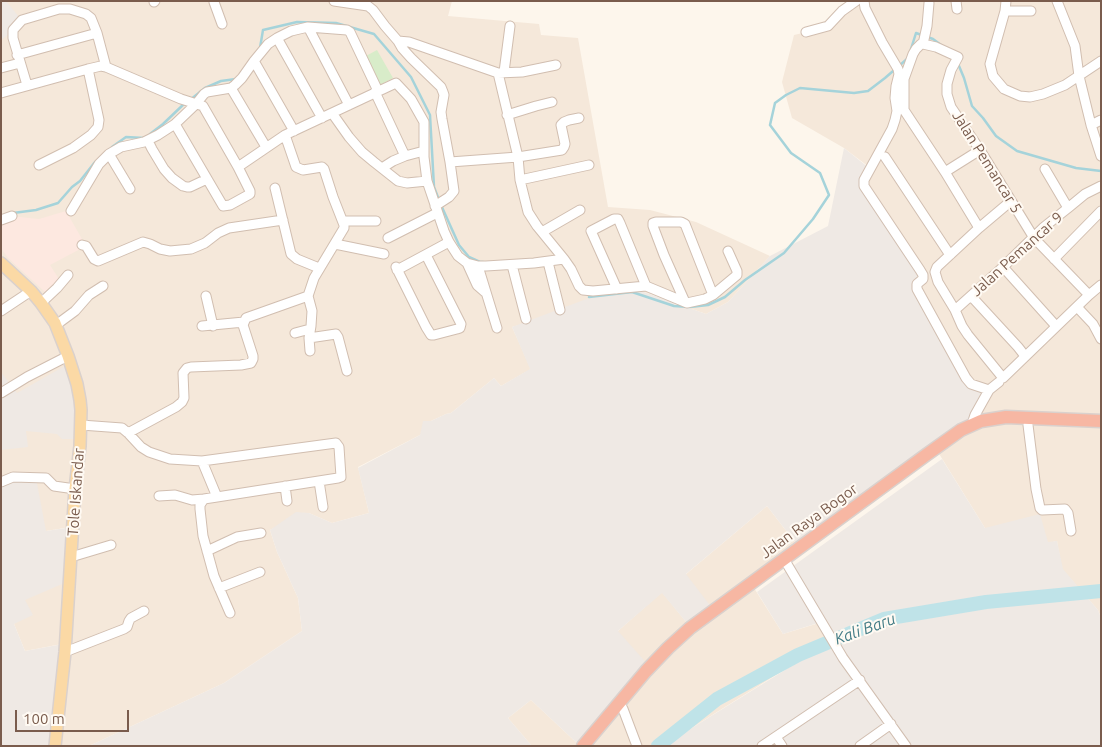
<!DOCTYPE html>
<html>
<head>
<meta charset="utf-8">
<style>
  body { margin:0 }
  #map { position:relative; width:1102px; height:747px; overflow:hidden; background:#fdf6ec; font-family:Ubuntu,sans-serif }
  canvas { display:block }
  .frame { position:absolute; inset:0; border:2px solid #7a5c4d; pointer-events:none }
  .scale { position:absolute; left:15px; top:710px; width:114px; height:22px; box-sizing:border-box; border:2px solid #7a5c4d; border-top:0; padding-left:6px; font-size:15px; line-height:18px; white-space:nowrap; color:#7a5c4d; -webkit-text-stroke:4px #fffaf3; paint-order:stroke }
</style>
</head>
<body>
<div id="map">
<canvas width="1102" height="747"></canvas>
<div class="frame"></div>
<div class="scale">100 m</div>
</div>
<script>
const g = document.querySelector('canvas').getContext('2d');
g.lineJoin = 'round';
function paint(path, color) {
  g.fillStyle = color;
  g.fill(path, 'evenodd');
}
function poly(rows) {
  const path = new Path2D();
  for (const r of rows) {
    path.moveTo(r[0], r[1]);
    for (let i = 2; i < r.length; i += 2) path.lineTo(r[i], r[i + 1]);
  }
  return path;
}
function strokePath(path, color, width, dash) {
  g.strokeStyle = color;
  g.lineWidth = width;
  g.lineCap = dash ? 'butt' : 'round';
  g.setLineDash(dash || []);
  g.stroke(path);
}
function drawText(font, color, halo, rows, align = 'center') {
  g.font = font + ' Ubuntu,sans-serif';
  g.lineWidth = 4;
  g.setLineDash([]);
  g.textBaseline = 'middle';
  g.strokeStyle = halo;
  g.fillStyle = color;
  for (const [text, x, y, turn = 0] of rows) {
    g.save();
    g.translate(x, y);
    g.rotate((+turn || 0) * Math.PI / 180);
    g.textAlign = isNaN(turn) ? turn : align;
    if (halo) g.strokeText(text, 0, 0);
    g.fillText(text, 0, 0);
    g.restore();
  }
}
paint(poly([
  [1,1,452,1,448,16,539,24,541,35,578,38,608,207,650,210,696,222,770,256,728,302,706,314,644,292,512,327,531,369,501,386,494,378,451,413,446,414,431,421,420,435,358,467,369,513,332,523,309,513,270,530,277,552,298,598,302,631,224,683,89,746,50,746,62,644,25,651,14,624,25,600,71,527,46,531,1,485],
  [859,1,1101,1,1101,618,1098,610,1062,569,1057,541,1048,543,985,528,933,444,964,379,867,188,869,167,844,148,792,118,782,82,794,35,829,27],
  [767,506,797,545,749,580,783,634,819,623,830,641,663,746,584,746,618,631,662,592,691,628,685,575],
  [531,700,580,746,532,746,508,718]
]), '#f5e8da');
paint(poly([
  [66,211,86,246,50,265,59,279,45,292,8,258,1,248,1,215,39,219]
]), '#fde8e0');
paint(poly([
  [1,1,6,1,24,23,1,40],
  [844,148,869,168,867,188,928,276,916,285,964,379,986,397,971,423,797,545,767,506,686,574,712,608,691,628,662,593,618,631,650,667,580,746,531,700,508,718,532,746,89,746,224,683,302,631,298,598,277,552,270,530,296,512,309,513,332,523,369,513,358,468,420,435,423,421,431,421,446,414,451,413,494,378,501,386,530,369,512,327,605,292,644,292,706,314,728,302,770,256,828,226],
  [70,363,82,439,62,439,57,434,26,431,28,447,1,450,1,372,17,393],
  [942,459,985,528,1040,514,1048,542,1057,541,1063,569,1098,610,1101,618,1101,746,663,746,830,642,818,623,783,634,757,592],
  [15,478,36,478,46,531,72,527,69,581,25,600,33,615,14,624,25,651,63,644,50,746,1,746,1,485]
]), '#efe9e4');
paint(poly([
  [377,50,393,78,380,85,364,57]
]), '#d8ecc9');
strokePath(poly([
  [260,48,263,30,297,22,336,23,374,34,411,77,430,115,434,187,439,200],
  [911,49,916,33,933,39,941,45],
  [959,66,964,78,972,106,983,118,996,136,1017,151,1076,168,1101,171],
  [190,100,205,88,221,81,236,79],
  [150,134,163,124,185,103],
  [112,147,126,137,144,138],
  [441,205,459,245,469,257,480,262,483,262],
  [13,213,36,210,58,203,72,187,80,181,95,162],
  [589,297,632,292,674,306,690,307,708,305,725,297,745,280,784,253,813,219,829,195,820,173,791,153,770,125,775,103,786,95,800,88,854,93,868,91,885,78,907,59]
]), '#a5d3da', 2.5);
strokePath(poly([
  [658,746,717,699,798,655,884,619,986,602,1101,591]
]), '#bfe3e8', 14);
const minor = poly([
  [334,1,368,6,373,10,385,26,398,41,409,42,498,73,522,72,556,65],
  [864,1,865,8,882,42,898,69,899,74,896,86,895,98,897,111,895,120,892,129,864,180,864,186,920,270,923,275,923,279,917,284,917,289,966,378,971,384,989,390],
  [956,1,957,9],
  [1006,1,1005,11,990,64,993,76,1004,89,1020,96,1030,97,1043,94,1065,85,1101,61],
  [1057,1,1075,46,1079,76,1091,125,1101,156],
  [154,2,155,1],
  [214,2,222,24],
  [1005,11,1031,11],
  [308,27,349,105],
  [806,32,828,26,842,11,856,1],
  [277,38,322,118],
  [398,41,402,48,411,58,441,87,443,92,444,95,441,112,442,119,450,162,454,191,449,197,435,206],
  [923,44,927,26,929,3],
  [17,55,97,33],
  [254,61,294,131],
  [1,68,20,63],
  [504,72,510,26],
  [498,73,518,157,520,180,528,212,537,226,564,259],
  [27,85,13,38,13,30,22,20,59,9,70,9,86,14,91,18,97,33,106,67],
  [231,88,266,147],
  [375,92,405,156,393,161,382,168],
  [1,93,88,69,101,66,106,67,181,99,203,106,238,167,250,191,250,194,230,205,223,206,175,124],
  [332,113,349,137,362,152,374,162,398,181,407,183,427,181],
  [507,115,536,106,552,102],
  [1091,125,1101,120],
  [148,141,152,149,164,169,172,178,183,186,187,187,190,187,207,179],
  [109,154,130,189],
  [405,156,424,151],
  [885,157,950,255],
  [450,162,518,157,562,150,564,147,565,144,561,125,564,122,569,120,579,118],
  [39,165,73,148,91,135,98,127,99,120,88,69],
  [238,167,285,135,396,83,411,99,424,122,424,157,427,181,444,231,449,242,458,256,467,263,478,266,486,266,534,263,564,259,571,269,579,286,583,290,593,291,646,286,687,303,705,299,713,295,737,275,737,271,728,251],
  [945,172,980,150],
  [520,180,589,165],
  [275,188,291,254,297,259,319,268],
  [1011,201,979,228,937,267,935,272,938,282,955,310,962,326,968,335,1003,378,1089,295,1101,285],
  [1068,208,1085,194,1101,186],
  [71,211,99,164,109,154,121,147,144,142,158,135,175,124,196,104,204,94,207,92,231,88,235,85,242,78,254,61,268,44,277,38,291,31,308,27,347,30,350,32,378,91],
  [1,220,12,216],
  [343,221,376,221],
  [979,228,945,172,904,110,904,79,913,54,916,49,921,44,923,44,936,47,958,57,951,70,947,84,947,94,951,107,980,150,1034,238,1089,295],
  [542,232,580,210],
  [388,238,437,213],
  [335,244,384,254],
  [82,245,86,246,94,259,98,261,143,242,150,244,160,249,170,251,191,249,205,243,218,233,229,228,283,220],
  [1054,259,1101,211],
  [548,262,560,310],
  [467,263,477,285,485,292],
  [512,265,526,319],
  [478,266,497,328],
  [396,267,426,327,431,335,434,335,457,329,460,328,461,324,426,255],
  [1003,267,1056,326],
  [397,270,449,242],
  [617,289,591,231,614,219,618,219,620,223,646,286],
  [206,296,213,326],
  [308,296,312,311,311,326,309,338,310,351],
  [971,296,1018,347,1025,356],
  [685,302,664,255,653,226,653,223,656,222,681,222,685,224,713,295],
  [41,303,57,288,68,275],
  [1077,307,1093,324,1101,339],
  [955,310,1003,267,1044,227,1068,208,1045,169],
  [1,311,31,291],
  [56,325,75,311,89,295,103,286],
  [202,326,244,322],
  [295,333,310,329],
  [309,338,336,334,338,337,347,371],
  [1,393,27,377,68,356],
  [972,424,975,415,989,390,999,382],
  [81,425,122,428,128,433,141,447,149,452,170,459,202,461,336,443,339,447,341,477,338,478,217,497,202,461],
  [1028,425,1036,489,1040,508,1042,510,1065,509,1068,513,1071,531],
  [128,433,176,407,182,402,184,398,183,373,187,368,191,367,241,365,251,363,253,359,253,356,243,325,246,318,308,296,314,278,344,228,344,225,333,197,324,169,322,167,303,170,296,167,285,135],
  [319,481,323,507],
  [1,482,13,477,46,478,54,486,75,489],
  [285,486,287,501],
  [159,496,175,495,192,500,204,499,217,497],
  [204,499,200,505,200,509,203,536,214,576,230,613],
  [207,551,237,537,261,533],
  [71,557,111,545],
  [784,559,843,658,906,746],
  [219,588,260,572],
  [65,652,124,629,127,627,129,621,131,618,144,611],
  [619,703,623,709,637,746],
  [776,737,782,746],
  [762,746,860,680],
  [860,746,891,724]
]);
const major = poly([
  [1,263,31,291,41,303,55,323,68,356,77,384,80,400,81,410,80,446,75,489,65,652,55,746]
]);
const highway = poly([
  [583,746,646,671,668,648,690,628,926,455,961,430,981,421,1006,417,1101,421]
]);
strokePath(minor, '#d1beb0', 11);
strokePath(major, '#dad1cd', 14);
strokePath(highway, '#dad1cd', 15);
strokePath(minor, '#fff', 9);
strokePath(major, '#fbd9a5', 11);
strokePath(highway, '#f7b7a3', 12);
drawText('15px', '#7a5c4d', '#fffaf3', [
  ["Jalan Pemancar 5",987,162,58],
  ["Jalan Pemancar 9",1017,254,-42],
  ["Tole Iskandar",76,492,-86],
  ["Jalan Raya Bogor",809,521,-36]
]);
drawText('italic 16px', '#437c86', '#fffaf3', [
  ["Kali Baru",865,629,-20]
]);
</script>
</body>
</html>
